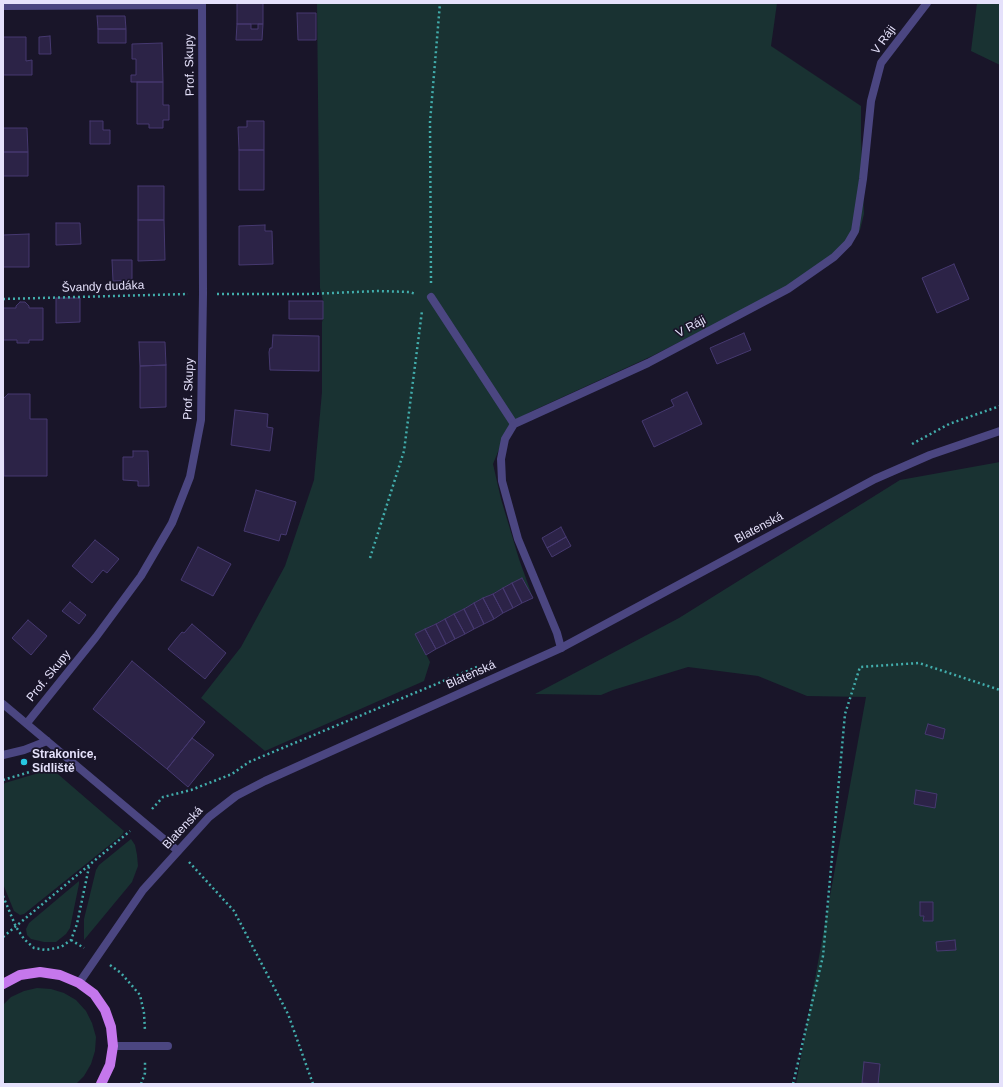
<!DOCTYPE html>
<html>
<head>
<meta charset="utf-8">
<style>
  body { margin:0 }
  #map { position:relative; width:1003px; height:1087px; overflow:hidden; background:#191529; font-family:Helvetica,sans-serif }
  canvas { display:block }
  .frame { position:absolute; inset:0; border:4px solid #e5e1fb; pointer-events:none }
</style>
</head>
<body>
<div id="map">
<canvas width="1003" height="1087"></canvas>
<div class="frame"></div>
</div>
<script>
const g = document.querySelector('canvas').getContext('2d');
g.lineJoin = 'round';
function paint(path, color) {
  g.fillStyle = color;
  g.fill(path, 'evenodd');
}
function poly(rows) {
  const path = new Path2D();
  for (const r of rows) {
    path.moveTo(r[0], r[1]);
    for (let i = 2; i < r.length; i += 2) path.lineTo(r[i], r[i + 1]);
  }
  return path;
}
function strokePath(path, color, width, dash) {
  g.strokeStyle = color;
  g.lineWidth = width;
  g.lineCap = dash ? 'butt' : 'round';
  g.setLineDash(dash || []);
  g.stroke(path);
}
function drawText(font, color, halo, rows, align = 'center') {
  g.font = font + ' Helvetica,sans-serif';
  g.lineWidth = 3.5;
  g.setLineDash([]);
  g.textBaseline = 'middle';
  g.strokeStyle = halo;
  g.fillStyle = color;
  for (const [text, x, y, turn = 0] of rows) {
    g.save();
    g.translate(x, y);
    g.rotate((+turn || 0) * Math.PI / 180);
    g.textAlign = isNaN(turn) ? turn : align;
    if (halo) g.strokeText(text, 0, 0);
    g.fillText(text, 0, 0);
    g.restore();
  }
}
paint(poly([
  [317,3,777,3,771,46,861,106,861,137,864,214,860,230,852,243,828,266,652,356,530,412,509,425,493,464,501,499,519,559,533,598,522,578,416,634,430,662,424,681,265,751,201,698,241,647,285,566,314,480,322,392,322,322,323,319,323,301,320,288],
  [977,3,1000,3,1000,65,971,51],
  [1000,462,1000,1084,796,1084,866,697,807,696,758,676,688,667,613,690,601,695,535,694,679,618,900,480],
  [52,769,124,831,122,835,24,914,20,915,14,911,3,884,3,785,5,783],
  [131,839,135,845,137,855,138,866,132,882,84,940,84,919,96,870,99,865],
  [79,881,79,884,70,928,66,934,56,942,44,942,31,939,27,935,26,929,29,923],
  [37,988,51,989,64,993,76,1000,86,1011,92,1023,96,1037,95,1051,91,1064,84,1076,76,1084,7,1084,3,1080,3,1005,11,997,24,991]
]), '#193232');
const building = poly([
  [237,3,263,3,263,24,237,24,237,3],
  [297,13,316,13,316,40,298,40,297,13],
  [97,16,125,16,126,29,98,29,97,16],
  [237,24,251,24,251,29,258,29,258,24,263,24,262,40,236,40,237,24],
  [98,29,126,29,126,43,98,43,98,29],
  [50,36,51,54,39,54,39,37,50,36],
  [3,37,26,37,26,61,32,60,32,75,3,75,3,37],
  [162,43,163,82,131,82,131,75,136,75,136,59,132,59,132,44,162,43],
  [137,82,163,82,163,105,169,105,169,120,163,120,163,128,149,128,149,124,137,124,137,82],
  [90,121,103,121,103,130,110,130,110,144,90,144,90,121],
  [247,121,264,121,264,150,239,150,238,127,247,127,247,121],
  [3,128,27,128,28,152,3,152,3,128],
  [239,150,264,150,264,190,239,190,239,150],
  [3,152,28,152,28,176,3,176,3,152],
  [138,186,164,186,164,220,138,220,138,186],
  [138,220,164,220,165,260,138,261,138,220],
  [56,223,80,223,81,244,56,245,56,223],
  [265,225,265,231,272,231,273,264,239,265,239,226,265,225],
  [29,234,29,267,3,267,3,235,29,234],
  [112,260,132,260,132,280,113,281,112,260],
  [954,264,969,299,937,313,922,278,954,264],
  [56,298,80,298,80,322,56,323,56,298],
  [289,301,323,301,323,319,289,319,289,301],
  [20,302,25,302,29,306,29,308,43,308,43,340,29,340,29,343,17,343,17,340,3,340,3,308,16,308,16,306,20,302],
  [744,333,751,350,717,364,710,348,744,333],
  [273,335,319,336,319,371,270,370,269,352,270,348,272,348,273,335],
  [139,342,165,342,166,365,140,366,139,342],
  [166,365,166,407,140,408,140,366,166,365],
  [687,392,702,424,654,447,642,421,674,406,671,400,687,392],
  [8,394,30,394,30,419,47,419,47,476,4,476,3,399,8,394],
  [235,410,268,414,267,427,273,428,270,451,231,445,235,410],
  [133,451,148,451,149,486,138,486,138,481,123,480,123,457,133,457,133,451],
  [256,490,296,502,286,535,281,534,279,541,244,531,256,490],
  [561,527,566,537,547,548,542,538,561,527],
  [566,537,571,546,552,557,547,548,566,537],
  [95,540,119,559,107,573,103,570,92,583,72,566,95,540],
  [198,547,231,564,213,596,181,580,198,547],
  [522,578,533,598,522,603,512,583,522,578],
  [512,583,522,603,513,608,503,588,512,583],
  [503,588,513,608,503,613,493,594,503,588],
  [493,594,503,613,494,619,483,598,493,594],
  [483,598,494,619,484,624,474,603,483,598],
  [70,602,86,615,79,624,62,611,70,602],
  [474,603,484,624,474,629,464,609,474,603],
  [464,609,474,629,465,634,454,614,464,609],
  [454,614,465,634,455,639,445,619,454,614],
  [445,619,455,639,446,644,436,624,445,619],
  [28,620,47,636,31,655,12,638,28,620],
  [192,624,226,653,205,679,168,649,176,639,182,632,184,633,192,624],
  [436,624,446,644,436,649,425,629,436,624],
  [425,629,436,649,426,655,415,634,425,629],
  [132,661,205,722,167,769,93,709,132,661],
  [928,724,945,729,943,739,925,734,928,724],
  [192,738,214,755,188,787,167,769,192,738],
  [916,790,937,794,935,808,914,804,916,790],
  [920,902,933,902,933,921,923,921,924,916,920,916,920,902],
  [955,940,956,950,937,951,936,942,955,940],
  [864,1062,880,1064,878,1084,862,1083,864,1062]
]);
paint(building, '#2c2347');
strokePath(building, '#463970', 1);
strokePath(poly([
  [431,283,430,122,440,3],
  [217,294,309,294,378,291,409,292,416,294],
  [3,299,188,294],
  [912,444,949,424,1000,406],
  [370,558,404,451,422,311],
  [3,780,43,768,50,763],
  [152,809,163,797,191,790,232,774,249,762,477,667],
  [189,862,234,911,288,1014,313,1084],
  [3,896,16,927,24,939,34,948,46,950,61,947,71,940,77,924,89,867],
  [3,937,130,831],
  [71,940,84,948],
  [110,965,121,973,140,995,144,1013,145,1031],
  [141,1084,145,1073,145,1062],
  [793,1084,823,956,845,714,860,667,919,663,1000,690]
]), '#42adac', 2.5, [2, 3]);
strokePath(poly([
  [431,297,514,424],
  [3,755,24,750,47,741]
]), '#4b4681', 8);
strokePath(poly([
  [3,6,202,5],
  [561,648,557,633,518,539,502,481,501,459,505,439,514,424,648,363,788,289,834,257,848,243,855,231,863,179,871,101,881,63,927,3],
  [3,704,178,851],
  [27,723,96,637,141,576,172,523,190,477,201,420,203,294,202,3],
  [113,1046,168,1046]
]), '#4b4681', 8);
strokePath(poly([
  [79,983,143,890,209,817,236,796,265,781,561,648,875,479,930,455,1000,431]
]), '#4b4681', 8);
strokePath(poly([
  [3,984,20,975,40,972,60,975,79,983,94,994,105,1010,111,1027,113,1046,110,1065,101,1084]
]), '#c577ec', 10);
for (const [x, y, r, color] of [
  [24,762,4,"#27c6e1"]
]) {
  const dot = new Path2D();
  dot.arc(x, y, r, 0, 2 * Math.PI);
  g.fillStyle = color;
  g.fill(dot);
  strokePath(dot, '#191529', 1.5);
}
drawText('12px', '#e5e1fb', '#191529', [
  ["V Ráji",884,40,-54],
  ["Prof. Skupy",190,65,-91],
  ["Švandy dudáka",103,287,-2],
  ["V Ráji",691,327,-28],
  ["Prof. Skupy",189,389,-88],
  ["Blatenská",759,528,-28],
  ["Blatenská",471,675,-24],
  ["Prof. Skupy",49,676,-51],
  ["Blatenská",183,828,-47]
]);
drawText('bold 12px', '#e5e1fb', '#191529', [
  ["Strakonice,",32,755],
  ["Sídliště",32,769]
], 'left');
</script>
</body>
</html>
